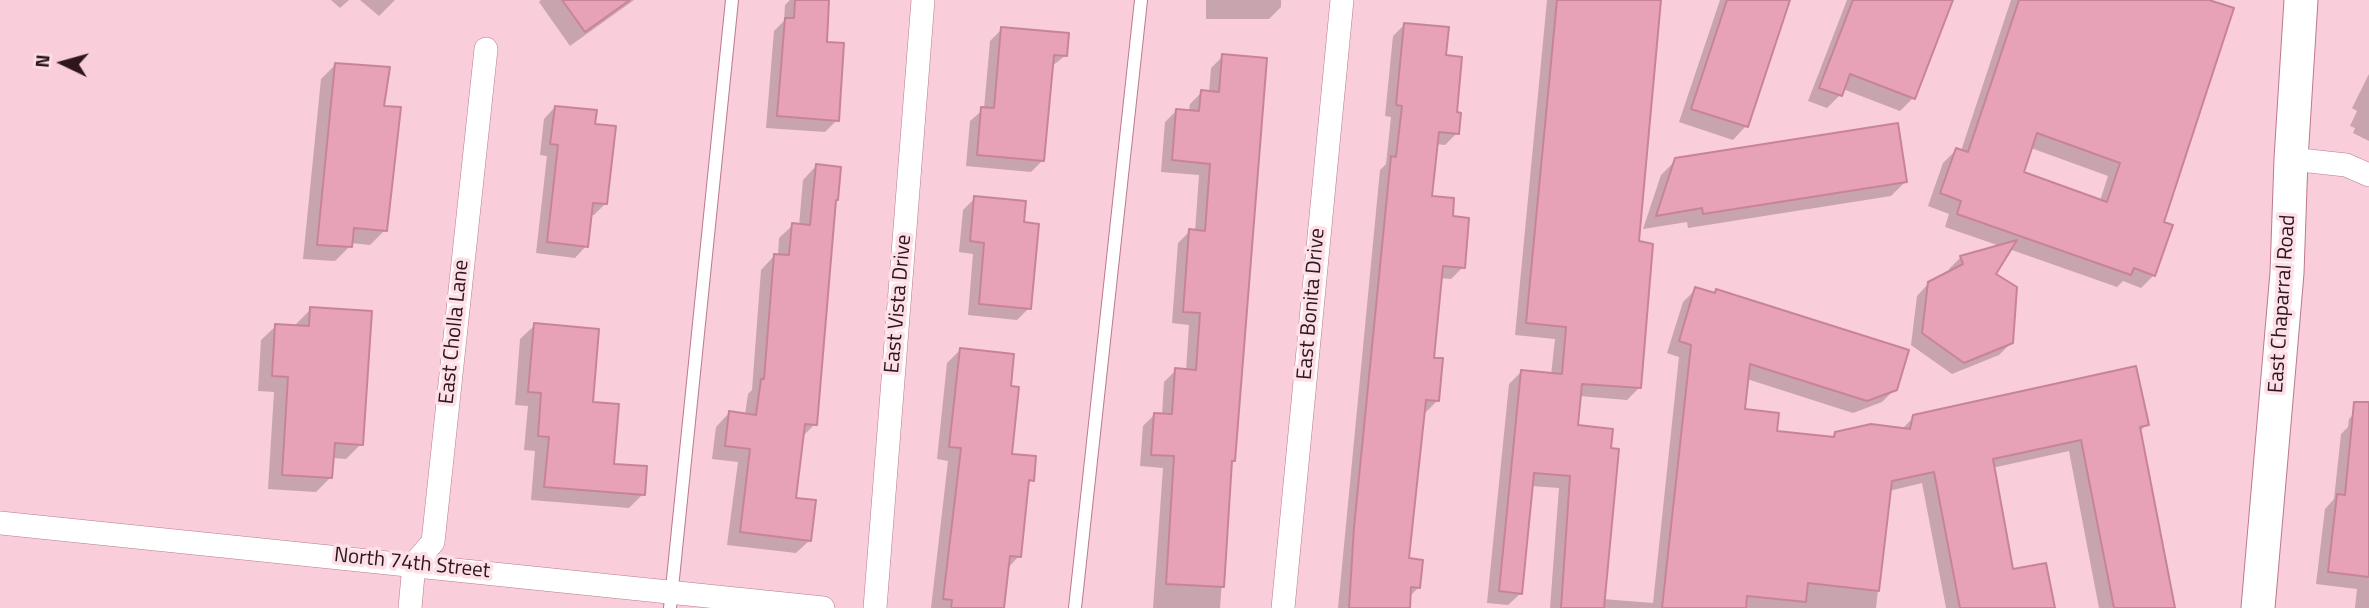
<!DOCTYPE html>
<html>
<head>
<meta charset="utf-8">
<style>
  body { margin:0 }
  #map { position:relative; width:2369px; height:608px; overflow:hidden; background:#f9cdda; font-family:"Titillium Web",sans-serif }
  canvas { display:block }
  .north { position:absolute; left:28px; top:28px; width:70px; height:70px; -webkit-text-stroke:5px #fddfe7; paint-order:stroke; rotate:275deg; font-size:19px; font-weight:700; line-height:28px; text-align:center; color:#2e151e }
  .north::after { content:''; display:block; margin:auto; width:24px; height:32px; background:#2e151e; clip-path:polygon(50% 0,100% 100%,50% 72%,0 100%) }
</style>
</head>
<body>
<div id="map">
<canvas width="2369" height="608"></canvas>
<div class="north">N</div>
</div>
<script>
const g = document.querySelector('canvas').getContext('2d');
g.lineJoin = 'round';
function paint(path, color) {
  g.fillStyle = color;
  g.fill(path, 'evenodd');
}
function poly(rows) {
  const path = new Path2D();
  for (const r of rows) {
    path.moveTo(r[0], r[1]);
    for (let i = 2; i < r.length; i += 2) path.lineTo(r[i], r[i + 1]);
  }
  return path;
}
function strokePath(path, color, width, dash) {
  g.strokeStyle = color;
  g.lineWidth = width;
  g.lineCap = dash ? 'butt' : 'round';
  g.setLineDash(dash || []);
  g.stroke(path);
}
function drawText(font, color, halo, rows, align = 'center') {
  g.font = font + ' "Titillium Web",sans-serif';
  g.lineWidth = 7;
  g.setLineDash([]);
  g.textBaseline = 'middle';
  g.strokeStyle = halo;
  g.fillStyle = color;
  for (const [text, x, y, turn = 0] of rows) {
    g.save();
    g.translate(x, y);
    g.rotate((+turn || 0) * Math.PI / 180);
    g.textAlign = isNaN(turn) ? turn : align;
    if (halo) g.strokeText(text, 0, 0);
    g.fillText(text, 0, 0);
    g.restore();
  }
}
paint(poly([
  [331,0,349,0,340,8],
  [360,0,395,0,379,16],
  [541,0,634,0,570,46,539,2],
  [790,0,828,0,825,43,837,120,825,132,766,128,774,31,784,21,785,5],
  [1206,0,1281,0,1281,7,1269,19,1206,19],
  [1547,0,1659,0,1637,243,1639,388,1627,400,1579,396,1577,427,1603,599,1653,603,1679,357,1667,353,1683,302,1696,289,1713,294,1717,291,1895,389,1882,402,1853,413,1747,379,1743,411,1775,432,1831,438,1836,434,1901,430,1914,417,2147,424,2139,432,2173,608,2099,608,2069,451,1992,468,2012,572,2053,608,1946,608,1922,483,1889,491,1876,608,1550,608,1559,488,1531,486,1521,593,1508,605,1487,603,1509,384,1521,372,1551,375,1555,339,1515,335],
  [1720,0,1788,0,1746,126,1733,140,1679,122],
  [1847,0,1951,0,1913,98,1900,111,1843,89,1840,95,1827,108,1808,101],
  [2011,0,2203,0,2154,275,2141,288,2123,281,2117,287,2009,249,1993,275,2011,343,1999,355,1952,374,1911,345,1917,296,1929,283,1950,272,1949,269,1961,257,2000,246,1945,227,1949,214,1928,206,1943,163,1956,150,1961,151],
  [2031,148,2108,176,2100,201,2022,173],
  [1405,24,1444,57,1457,133,1445,145,1436,144,1430,197,1451,218,1463,267,1451,279,1440,278,1432,359,1437,401,1425,413,1423,412,1407,560,1419,587,1409,597,1408,608,1338,608,1380,170,1386,164,1391,117,1385,116,1393,36],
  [1002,29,1066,55,1051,67,1043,160,1031,172,966,166,970,121,984,109,990,41],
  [1223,56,1233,460,1230,463,1220,608,1153,608,1163,468,1140,466,1143,426,1155,414,1162,415,1164,382,1176,370,1186,371,1189,325,1172,323,1178,243,1190,231,1195,232,1199,175,1161,172,1165,122,1177,110,1189,111,1190,104,1202,92,1209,93,1211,68],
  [336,64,382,108,385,230,370,245,351,243,350,246,335,261,303,259,321,79],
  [2369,74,2369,141,2353,133,2355,128,2350,126,2357,111,2352,108],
  [555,107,593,126,606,203,594,215,590,215,586,246,575,258,536,253,547,156,540,155,544,119],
  [1676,160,1905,182,1891,196,1688,228,1687,222,1643,229,1661,175],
  [816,166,836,199,815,424,801,438,794,499,810,540,796,553,727,545,738,462,712,459,716,427,729,413,745,415,748,394,752,390,761,270,774,256,778,256,779,238,793,225,799,226,803,180],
  [975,198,1022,224,1029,308,1017,320,968,315,973,254,959,252,963,210],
  [311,309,361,444,346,459,332,458,331,477,316,492,268,489,274,392,258,391,261,340,276,326,296,327,296,324],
  [535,325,591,403,612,466,643,494,629,508,531,500,535,451,524,450,528,406,515,405,520,339],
  [960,350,1009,387,1010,455,1032,480,1027,485,1019,556,1007,569,1003,608,931,608,948,461,937,459,947,363],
  [2362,406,2369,407,2369,608,2355,608,2357,589,2316,584,2325,509,2334,499,2341,434,2348,427,2349,419]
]), '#0003');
const building = poly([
  [562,0,630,0,585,32,562,0],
  [795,0,829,0,827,42,844,43,839,121,777,116,785,18,794,18,795,0],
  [1557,0,1661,0,1639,241,1653,244,1641,388,1582,384,1578,425,1613,429,1611,448,1619,449,1604,608,1561,608,1570,476,1534,473,1522,594,1499,591,1521,370,1562,374,1566,327,1526,323,1557,0],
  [1727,0,1790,0,1748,127,1691,109,1727,0],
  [1853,0,1953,0,1915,99,1850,74,1842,96,1819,88,1853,0],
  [2019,0,2209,0,2234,8,2164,222,2173,225,2155,276,2134,268,2131,275,1957,214,1961,201,1940,193,1956,148,1968,152,2019,0],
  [2037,133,2120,163,2107,202,2024,172,2037,133],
  [1404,23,1449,27,1446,55,1462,57,1457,112,1461,113,1459,134,1439,132,1432,196,1454,198,1453,216,1469,218,1465,268,1443,266,1434,358,1443,358,1439,401,1426,400,1409,558,1423,560,1420,588,1411,587,1410,608,1349,608,1354,527,1391,156,1396,157,1402,106,1396,105,1404,23],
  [1001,27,1069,33,1067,56,1054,55,1044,161,977,155,981,107,994,108,1001,27],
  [1222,54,1267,58,1235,461,1232,461,1224,587,1166,584,1174,456,1151,455,1154,413,1172,414,1175,368,1196,370,1200,313,1183,312,1189,229,1205,231,1210,164,1172,160,1176,109,1199,111,1201,90,1219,92,1222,54],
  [335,63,390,67,384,106,401,107,387,231,354,228,352,247,317,245,335,63],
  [555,106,597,110,595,124,616,126,607,204,593,203,588,247,547,242,558,145,550,144,555,106],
  [1898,123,1907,182,1703,214,1702,208,1656,216,1675,158,1898,123],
  [816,164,841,167,838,200,836,200,817,425,805,424,796,498,816,500,811,541,740,532,750,449,725,446,729,411,756,415,761,379,764,379,774,254,789,255,792,223,810,225,816,164],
  [974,196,1026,201,1024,222,1039,224,1031,309,979,304,984,243,970,241,974,196],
  [2017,240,1996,274,2017,287,2013,343,1964,363,1922,333,1928,282,1963,264,1960,256,2017,240],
  [1695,287,1715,293,1716,289,1909,350,1897,390,1867,401,1750,364,1745,409,1779,413,1777,431,1834,437,1835,432,1871,424,1910,429,1913,415,2136,366,2149,425,2140,427,2175,608,2114,608,2081,440,1993,459,2013,569,2046,563,2055,608,1960,608,1934,472,1892,481,1879,591,1808,583,1806,602,1747,596,1746,608,1662,608,1691,345,1679,341,1695,287],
  [310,307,372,311,363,445,335,443,332,478,282,475,288,377,272,376,275,324,309,326,310,307],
  [534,323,599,329,593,402,619,404,614,464,647,466,645,495,544,487,549,437,538,436,541,393,528,392,534,323],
  [960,348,1014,354,1011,386,1019,387,1012,454,1036,456,1034,481,1029,480,1021,557,1010,556,1004,608,951,608,952,600,943,599,961,448,949,447,960,348],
  [2354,402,2369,402,2369,577,2328,572,2337,494,2345,495,2354,402]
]);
paint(building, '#e8a2b8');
strokePath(building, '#c78499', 2);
const lane = poly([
  [670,608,732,0],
  [1075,608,1141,0]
]);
const street = poly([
  [2291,159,2346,165,2369,175],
  [0,523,823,608],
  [410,608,414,564,433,542,486,49],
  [875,608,923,0],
  [1283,608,1342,0]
]);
const secondary = poly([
  [2258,608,2287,273,2291,159,2301,0]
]);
strokePath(lane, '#bb798e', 14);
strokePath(street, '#bb798e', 24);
strokePath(secondary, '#bb798e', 35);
strokePath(lane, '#fff', 12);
strokePath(street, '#fff', 23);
strokePath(secondary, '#fff', 33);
drawText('21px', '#2e151e', '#fddfe7', [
  ["East Vista Drive",899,304,-85],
  ["East Bonita Drive",1312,304,-85],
  ["East Chaparral Road",2283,304,-86],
  ["East Cholla Lane",455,332,-84],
  ["North 74th Street",412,564,6]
]);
</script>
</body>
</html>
